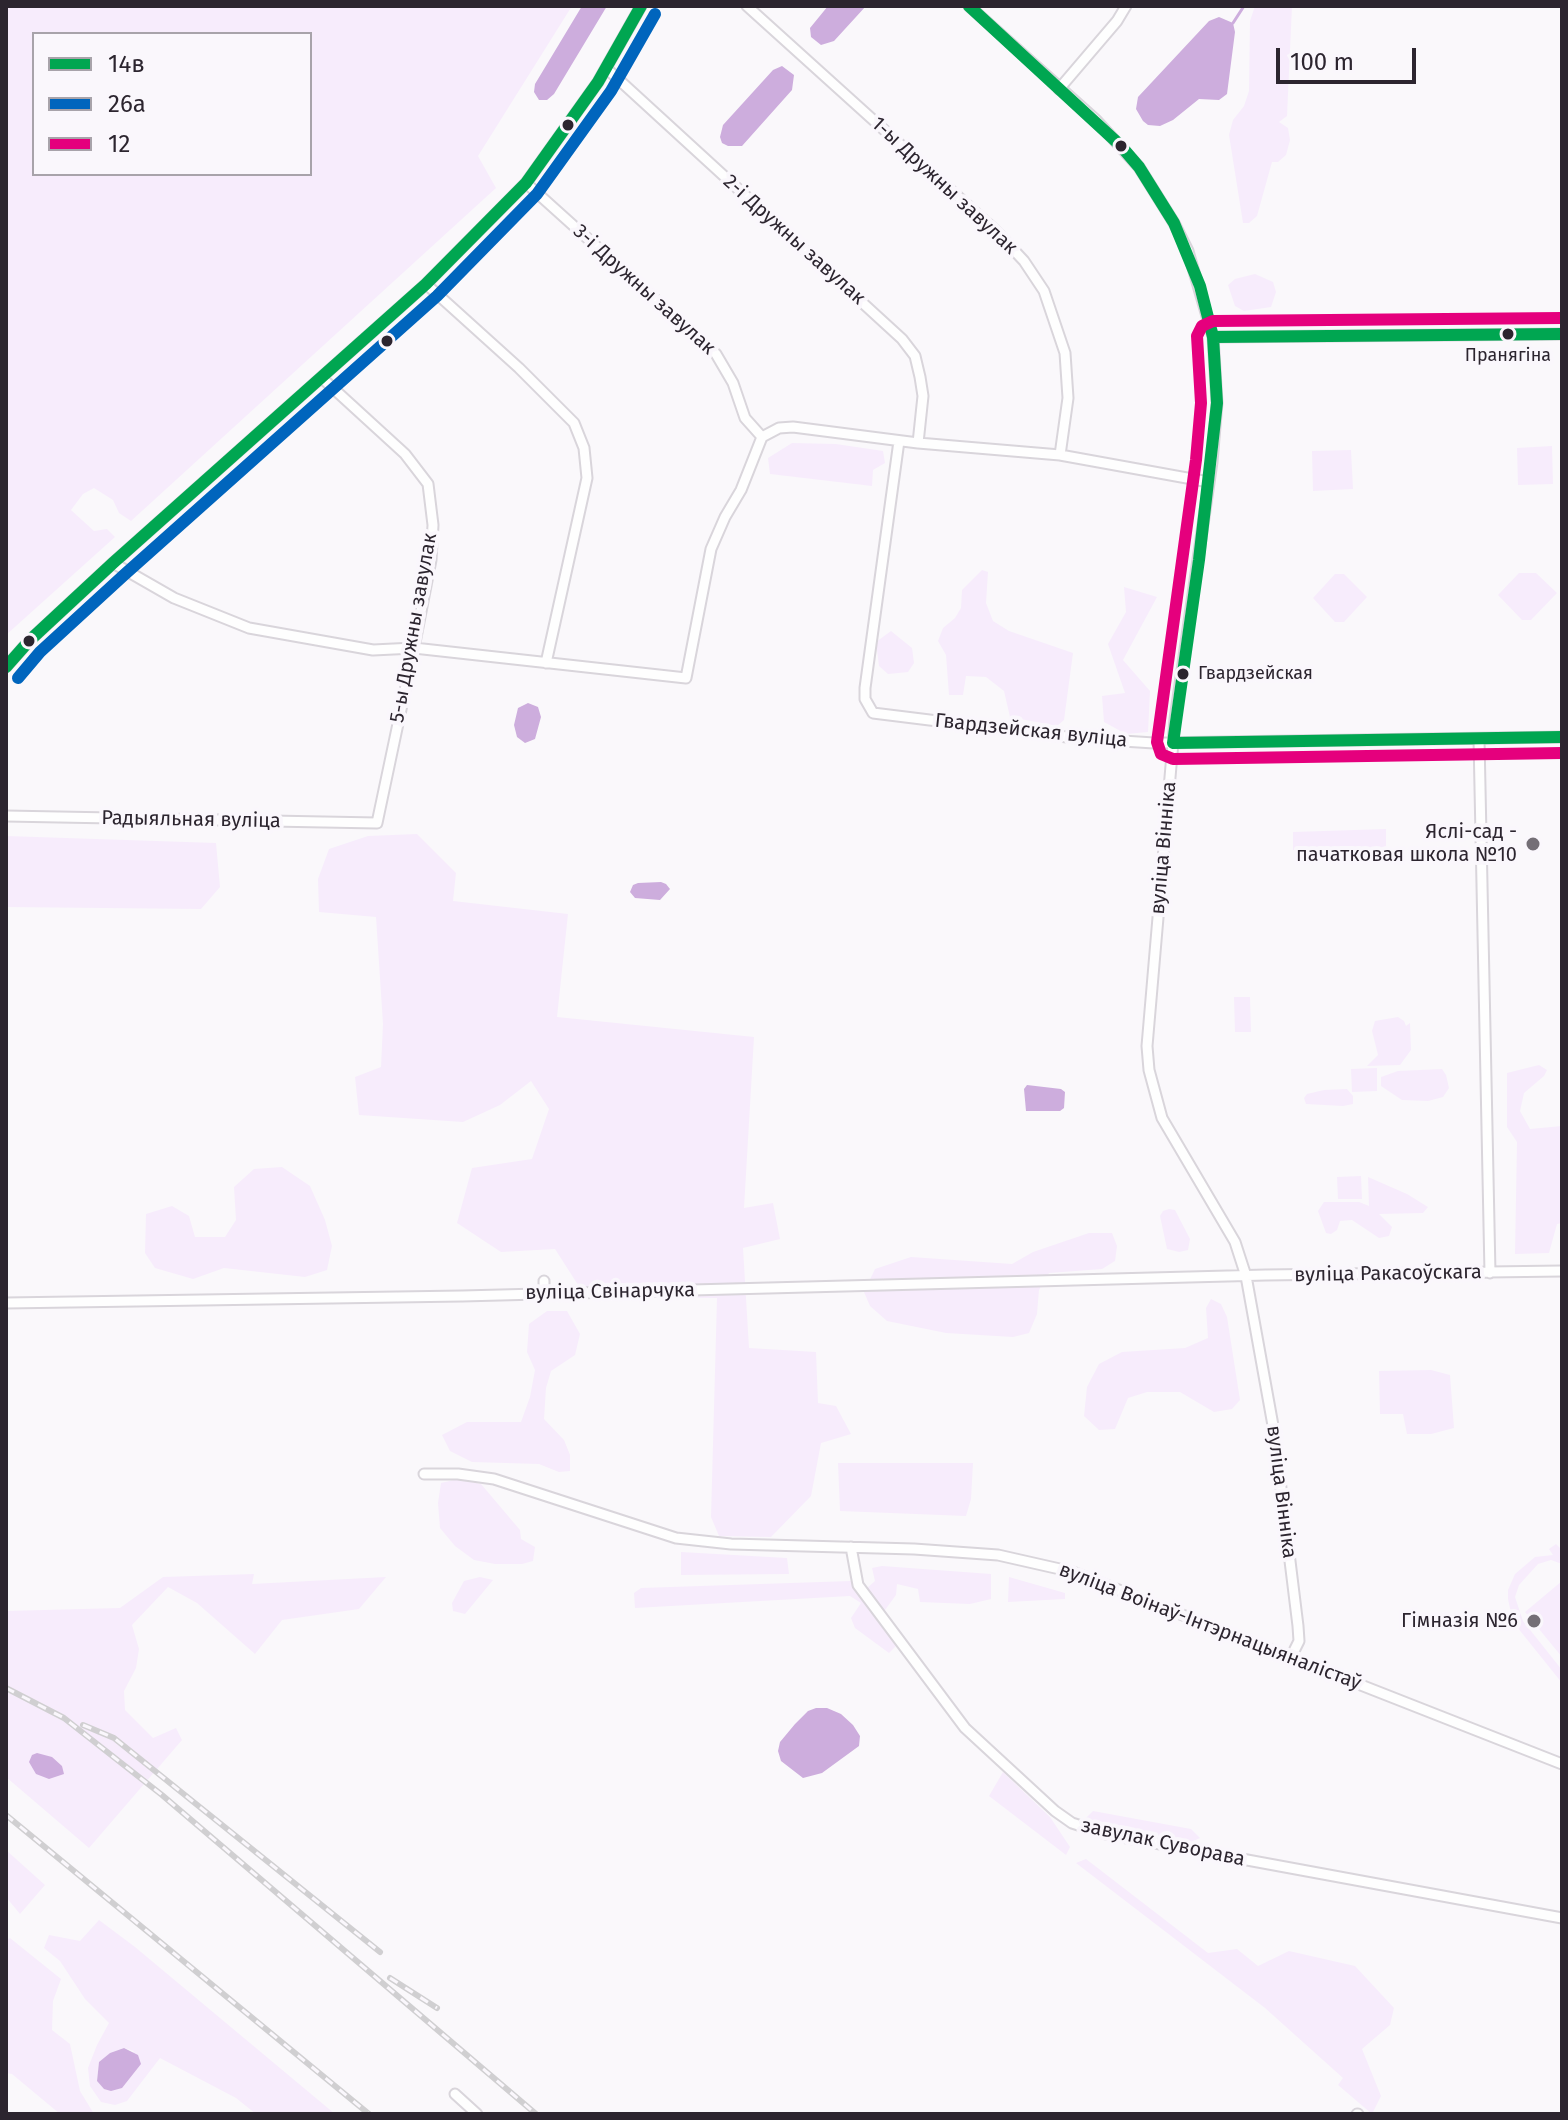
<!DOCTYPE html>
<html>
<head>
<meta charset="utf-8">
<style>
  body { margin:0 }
  #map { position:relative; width:1568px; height:2120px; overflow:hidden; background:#faf8fb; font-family:"Fira Sans",sans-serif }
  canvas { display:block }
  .frame { position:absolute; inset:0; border:8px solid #2c252f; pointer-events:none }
  .legend { position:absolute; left:32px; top:32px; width:280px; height:144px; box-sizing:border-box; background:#faf7fc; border:2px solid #a8a3aa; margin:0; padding:10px 14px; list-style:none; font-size:24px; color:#2c252f }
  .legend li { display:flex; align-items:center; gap:16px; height:40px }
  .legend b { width:40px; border:2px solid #a8a3aa }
  .scale { position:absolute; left:1276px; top:48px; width:140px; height:36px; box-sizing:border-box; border:4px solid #2c252f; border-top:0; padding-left:10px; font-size:24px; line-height:28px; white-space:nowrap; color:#2c252f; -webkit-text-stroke:6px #faf7fc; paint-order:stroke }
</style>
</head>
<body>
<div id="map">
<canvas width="1568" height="2120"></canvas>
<div class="frame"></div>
<ul class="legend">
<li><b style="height:10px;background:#00a651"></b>14в</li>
<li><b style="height:10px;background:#0065bd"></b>26а</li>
<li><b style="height:10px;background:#e5007d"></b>12</li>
</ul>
<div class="scale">100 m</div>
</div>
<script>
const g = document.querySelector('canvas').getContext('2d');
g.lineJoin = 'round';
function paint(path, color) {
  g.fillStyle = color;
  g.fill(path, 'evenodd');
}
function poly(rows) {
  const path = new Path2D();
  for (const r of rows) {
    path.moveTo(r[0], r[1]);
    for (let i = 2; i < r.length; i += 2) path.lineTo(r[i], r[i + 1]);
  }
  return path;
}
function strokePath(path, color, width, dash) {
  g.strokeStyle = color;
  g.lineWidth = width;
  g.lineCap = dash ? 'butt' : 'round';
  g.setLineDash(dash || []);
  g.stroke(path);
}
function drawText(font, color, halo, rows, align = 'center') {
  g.font = font + ' "Fira Sans",sans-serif';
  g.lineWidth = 8;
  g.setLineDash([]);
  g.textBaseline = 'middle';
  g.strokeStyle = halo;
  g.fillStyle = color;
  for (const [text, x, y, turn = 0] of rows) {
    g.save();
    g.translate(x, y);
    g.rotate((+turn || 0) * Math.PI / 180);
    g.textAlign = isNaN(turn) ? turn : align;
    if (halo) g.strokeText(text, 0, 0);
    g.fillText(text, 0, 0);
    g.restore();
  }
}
paint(poly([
  [6,6,572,6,478,156,496,188,131,521,119,513,113,500,94,488,83,494,71,510,94,531,107,529,115,537,6,635],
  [34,34,310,34,310,174,34,174],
  [1255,6,1292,6,1287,116,1279,122,1288,128,1290,140,1286,155,1278,162,1272,162,1257,216,1249,223,1243,223,1229,135,1233,120,1244,106,1249,91,1250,21],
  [1255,274,1273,282,1276,292,1271,307,1244,311,1235,306,1228,285,1235,279],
  [792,443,836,444,883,451,885,463,873,470,872,486,770,474,768,458],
  [1552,446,1553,484,1518,485,1517,448],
  [1351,450,1353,489,1313,491,1312,451],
  [982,570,988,572,986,603,993,621,1009,631,1073,653,1064,720,1057,726,1010,717,1004,691,986,677,966,676,963,695,949,695,946,655,938,641,943,628,955,618,961,608,962,590],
  [1519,573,1536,573,1557,593,1531,620,1522,620,1498,595],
  [1335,574,1344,574,1367,597,1344,622,1335,622,1313,598],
  [1124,587,1157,597,1123,660,1150,691,1148,732,1126,734,1104,722,1102,696,1125,693,1108,644,1126,612],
  [891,631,912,648,914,663,908,672,888,674,879,666,876,642],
  [1386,829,1386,848,1293,850,1293,832],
  [417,834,456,873,453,901,568,914,557,1017,754,1037,744,1208,773,1203,780,1239,743,1248,749,1348,816,1352,818,1403,836,1406,851,1434,821,1443,811,1496,771,1537,719,1536,711,1517,717,1298,638,1297,580,1288,555,1249,501,1252,457,1223,472,1168,532,1159,549,1109,531,1081,500,1105,463,1122,359,1115,355,1077,381,1067,383,1024,376,917,319,912,318,879,329,849,368,836],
  [6,836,216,843,220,887,201,909,6,907],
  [1234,997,1250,997,1251,1032,1235,1032],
  [1398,1017,1404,1021,1406,1026,1410,1023,1411,1050,1400,1065,1367,1066,1378,1055,1372,1031,1375,1021],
  [1539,1065,1547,1070,1544,1076,1524,1093,1520,1111,1530,1129,1562,1126,1562,1223,1557,1224,1549,1253,1515,1254,1517,1142,1507,1127,1507,1073],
  [1377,1068,1377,1091,1352,1092,1351,1069],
  [1442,1069,1446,1075,1449,1088,1443,1097,1428,1101,1402,1100,1381,1086,1381,1077,1398,1071],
  [1347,1089,1353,1096,1353,1104,1343,1106,1306,1104,1304,1098,1307,1094,1324,1090],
  [282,1167,310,1186,325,1220,332,1246,327,1270,305,1277,224,1268,193,1279,155,1268,145,1253,146,1214,172,1206,189,1216,195,1237,225,1237,236,1220,234,1187,254,1169],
  [1361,1176,1362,1199,1338,1199,1337,1177],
  [1368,1177,1407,1194,1428,1207,1423,1213,1379,1214,1392,1227,1389,1236,1379,1238,1352,1220,1340,1221,1337,1230,1331,1234,1326,1233,1318,1211,1324,1202,1359,1202,1369,1206],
  [1169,1209,1175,1210,1190,1239,1188,1250,1179,1252,1167,1249,1160,1216,1163,1211],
  [1089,1233,1112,1233,1117,1246,1115,1261,1102,1269,1049,1273,1039,1290,1037,1314,1029,1333,1013,1337,946,1333,887,1321,870,1306,864,1292,875,1269,911,1257,1012,1264,1033,1252],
  [1211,1299,1221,1304,1227,1317,1240,1400,1232,1409,1214,1412,1180,1392,1147,1392,1128,1398,1115,1429,1099,1430,1084,1416,1087,1387,1099,1364,1122,1352,1185,1348,1208,1338,1206,1308],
  [547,1311,567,1311,580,1334,575,1355,551,1371,546,1388,544,1419,564,1440,570,1455,570,1471,559,1472,539,1464,472,1462,450,1451,442,1435,467,1422,521,1422,530,1397,535,1370,527,1352,529,1324],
  [1431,1370,1450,1375,1454,1428,1431,1434,1407,1434,1403,1414,1380,1414,1379,1371],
  [838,1463,973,1463,971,1499,966,1516,840,1511],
  [458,1479,481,1484,520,1530,521,1539,535,1547,533,1561,522,1564,495,1564,474,1560,455,1546,440,1528,438,1503,441,1483],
  [1556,1544,1562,1550,1562,1564,1551,1560,1538,1564,1519,1585,1515,1597,1523,1621,1562,1670,1562,1683,1513,1622,1508,1599,1508,1590,1515,1574,1535,1557,1553,1555,1549,1549],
  [681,1552,787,1558,789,1574,681,1575],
  [882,1566,991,1574,991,1599,970,1604,920,1602,918,1589,897,1584,896,1595,885,1610,881,1623,898,1644,889,1653,855,1628,851,1618,861,1603,850,1596,635,1608,634,1593,641,1588,851,1581,867,1588,875,1581,872,1568],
  [254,1574,252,1584,386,1577,359,1609,282,1620,255,1654,197,1603,168,1587,132,1625,139,1649,136,1668,124,1691,125,1710,153,1738,176,1728,182,1740,89,1848,6,1777,6,1611,120,1608,163,1577],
  [480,1577,493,1580,465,1614,453,1611,452,1603,464,1581],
  [1009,1577,1065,1593,1065,1599,1008,1602],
  [1562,1581,1562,1657,1525,1612],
  [1003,1772,1050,1817,1070,1847,1066,1855,989,1796],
  [1093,1811,1191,1829,1200,1838,1189,1843,1102,1827,1086,1818],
  [6,1850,45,1885,20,1914,6,1897],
  [1086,1859,1208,1953,1237,1949,1258,1966,1289,1951,1355,1966,1394,2008,1390,2025,1362,2049,1381,2096,1372,2114,1338,2085,1343,2078,1265,2008,1076,1863],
  [99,1920,135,1947,335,2114,256,2114,236,2098,160,2058,127,2101,115,2105,101,2102,90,2086,88,2068,97,2045,109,2023,85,1999,60,1961,44,1948,49,1935,80,1941],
  [124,2048,134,2051,104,2089,97,2081,99,2063,110,2053],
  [10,1938,61,1979,53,2001,52,2030,70,2044,80,2091,94,2114,60,2114,12,2074,6,2073,6,1940]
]), '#f7ecfc');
paint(poly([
  [582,6,607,6,554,94,547,100,539,100,534,92,535,84],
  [828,6,866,6,834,41,821,45,811,37,810,28],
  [1219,17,1233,23,1235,32,1227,94,1219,100,1199,99,1173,120,1160,126,1148,125,1143,121,1136,109,1138,97,1209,21],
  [782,66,794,75,792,90,742,146,728,146,722,143,720,137,723,125,773,70],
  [528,703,538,707,541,717,535,739,525,743,517,737,514,725,518,708],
  [661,882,666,884,670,889,660,900,635,898,630,892,633,885,638,883],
  [1027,1085,1061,1089,1065,1092,1064,1108,1060,1111,1026,1111,1024,1089],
  [816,1708,827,1708,841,1714,853,1725,860,1736,859,1746,822,1773,803,1778,781,1761,778,1751,780,1742,795,1724,808,1711],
  [37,1753,52,1757,62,1766,64,1774,49,1779,36,1774,29,1762,32,1755],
  [124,2048,138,2055,141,2064,122,2088,111,2091,104,2089,97,2081,99,2062,110,2053]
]), '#cdaddd');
strokePath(poly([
  [1233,23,1244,6]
]), '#cdaddd', 3);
const minor = poly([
  [747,6,995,230,1024,261,1044,291,1065,353,1068,398,1060,455],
  [969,6,1095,119,1139,167,1174,223,1188,251,1213,337,1217,403,1212,462,1175,719,1147,1046,1149,1070,1162,1118,1235,1242,1246,1276,1274,1431,1298,1626,1299,1641,1291,1657],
  [606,68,902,339,915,356,920,377,923,396,918,443],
  [1059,89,1117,21,1126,6],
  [426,284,519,368,574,423,584,448,587,478,546,663],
  [1213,337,1562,334],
  [762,437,779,428,793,427,918,443,1060,455,1209,482],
  [899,441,865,688,865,699,873,713,1075,738,1154,743,1562,737],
  [113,563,174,598,249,628,373,650,414,648,686,678,711,549,725,517,741,490,762,437,745,418,733,383,716,354,526,183],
  [6,667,29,641,113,563,426,284,526,183,598,82,641,6],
  [1479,739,1490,1273],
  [6,816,377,823,414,648,431,560,433,525,428,484,405,454,323,379],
  [544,1281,544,1294],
  [6,1303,462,1296,1266,1275,1562,1271],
  [424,1474,458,1474,494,1479,676,1538,731,1544,914,1549,998,1555,1073,1572,1562,1764],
  [851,1547,858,1585,965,1728,1055,1811,1072,1823,1106,1834,1562,1918],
  [455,2094,477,2114],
  [1357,2114,1358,2114]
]);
strokePath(minor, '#d9d5db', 13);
strokePath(minor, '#fefefe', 9);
const rail = poly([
  [6,1688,64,1718,162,1795,536,2114],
  [83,1725,114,1738,380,1952],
  [6,1815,369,2114],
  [390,1978,437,2008]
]);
strokePath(rail, '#d0cfd1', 6);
strokePath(rail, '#faf7fc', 3, [9]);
strokePath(poly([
  [969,6,1121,146,1139,167,1174,223,1200,286,1213,337,1217,403,1199,560,1173,743,1562,737],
  [1213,337,1562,334],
  [6,667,29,641,113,563,426,284,526,183,598,82,641,6]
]), '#00a651', 12);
strokePath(poly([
  [18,678,40,652,124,575,437,296,537,194,611,91,655,14]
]), '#0065bd', 12);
strokePath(poly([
  [1562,318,1213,321,1202,326,1197,336,1201,403,1196,460,1157,742,1161,754,1173,759,1562,753]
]), '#e5007d', 12);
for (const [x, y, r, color] of [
  [568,125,7,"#2c252f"],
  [1121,146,7,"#2c252f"],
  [1508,334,7,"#2c252f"],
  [387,341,7,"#2c252f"],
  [29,641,7,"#2c252f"],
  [1183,674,7,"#2c252f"],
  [1533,844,8,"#746f76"],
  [1534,1621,8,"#746f76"]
]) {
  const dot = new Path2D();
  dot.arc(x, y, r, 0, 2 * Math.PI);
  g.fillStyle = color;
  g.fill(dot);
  strokePath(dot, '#faf7fc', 3);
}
drawText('18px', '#2c252f', '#faf7fc', [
  ["Пранягіна",1508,356],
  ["Гвардзейская",1198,674,"left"]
]);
drawText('20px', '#2c252f', '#faf7fc', [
  ["1-ы Дружны завулак",944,186,43],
  ["2-і Дружны завулак",794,240,42],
  ["3-і Дружны завулак",644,290,42],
  ["5-ы Дружны завулак",414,628,-80],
  ["Гвардзейская вуліца",1031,731,6],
  ["Радыяльная вуліца",191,820,1],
  ["вуліца Вінніка",1164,848,-85],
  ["вуліца Ракасоўскага",1388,1274,-1],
  ["вуліца Свінарчука",610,1292,-1],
  ["вуліца Вінніка",1281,1492,83],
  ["вуліца Воінаў-Інтэрнацыяналістаў",1210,1627,21],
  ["завулак Суворава",1163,1843,12]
]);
drawText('20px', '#2c252f', '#faf7fc', [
  ["Яслі-сад -",1517,832],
  ["пачатковая школа №10",1517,855],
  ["Гімназія №6",1518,1621]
], 'right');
</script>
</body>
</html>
